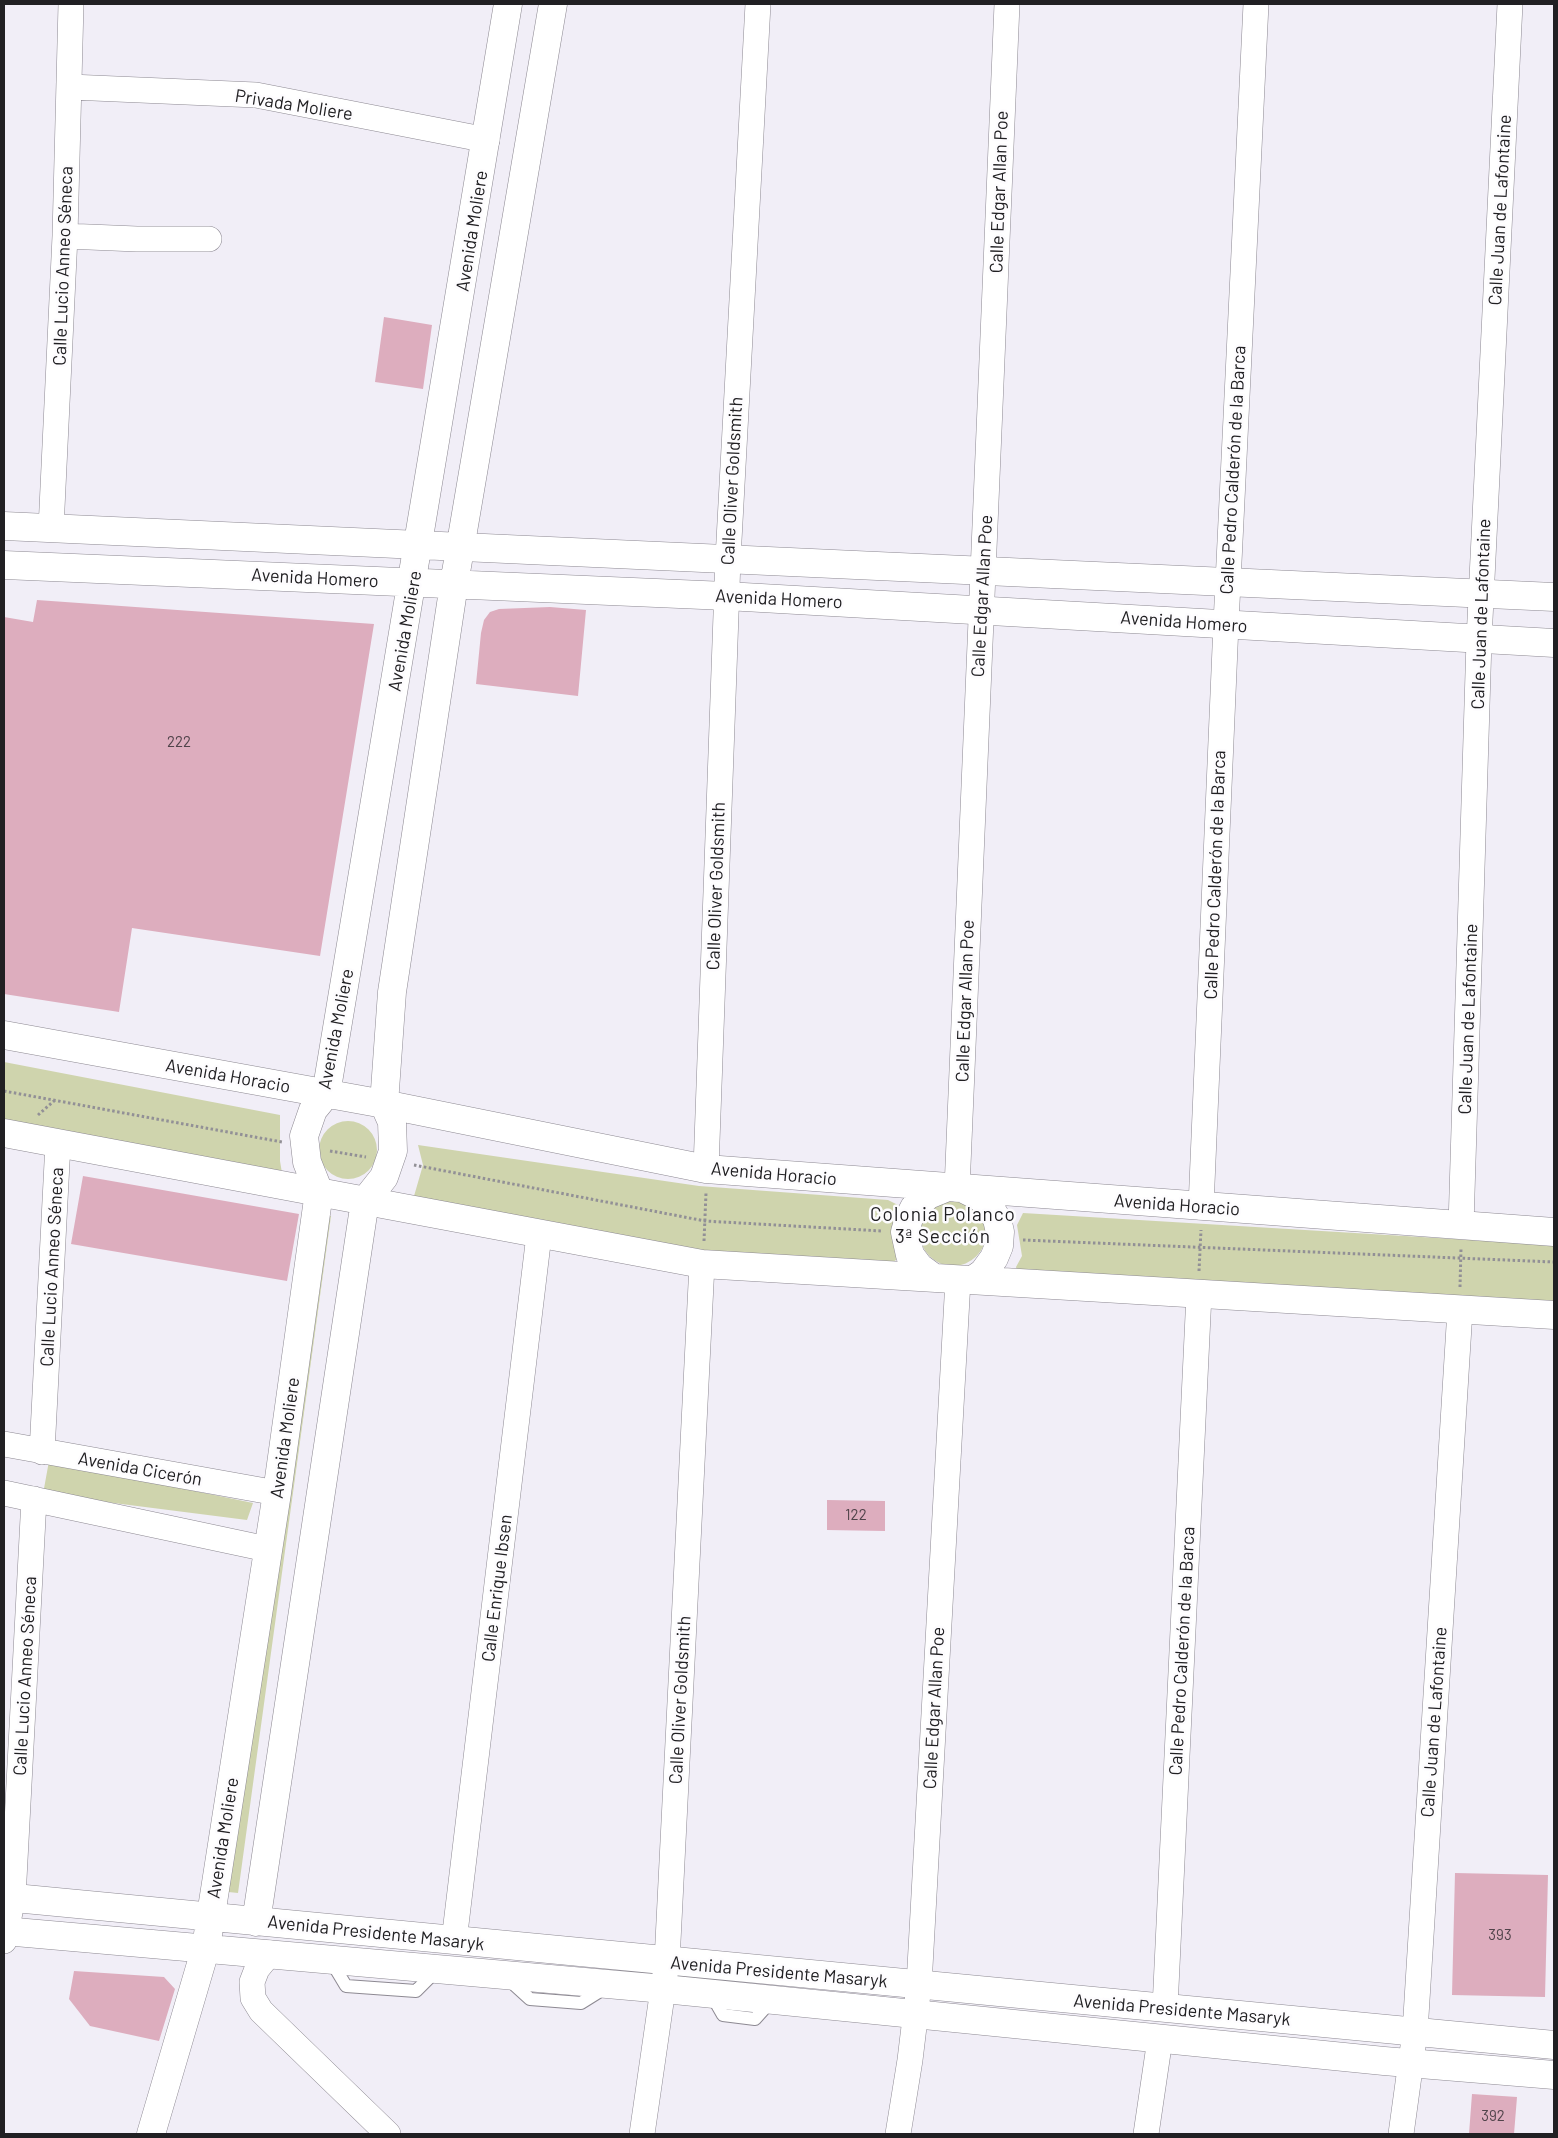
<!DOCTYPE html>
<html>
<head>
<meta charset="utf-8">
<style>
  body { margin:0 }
  #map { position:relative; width:1558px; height:2138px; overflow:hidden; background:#f1eef7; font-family:Barlow,sans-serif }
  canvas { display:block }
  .frame { position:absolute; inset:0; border:5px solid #212023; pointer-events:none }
</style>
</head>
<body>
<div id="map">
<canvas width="1558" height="2138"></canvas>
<div class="frame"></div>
</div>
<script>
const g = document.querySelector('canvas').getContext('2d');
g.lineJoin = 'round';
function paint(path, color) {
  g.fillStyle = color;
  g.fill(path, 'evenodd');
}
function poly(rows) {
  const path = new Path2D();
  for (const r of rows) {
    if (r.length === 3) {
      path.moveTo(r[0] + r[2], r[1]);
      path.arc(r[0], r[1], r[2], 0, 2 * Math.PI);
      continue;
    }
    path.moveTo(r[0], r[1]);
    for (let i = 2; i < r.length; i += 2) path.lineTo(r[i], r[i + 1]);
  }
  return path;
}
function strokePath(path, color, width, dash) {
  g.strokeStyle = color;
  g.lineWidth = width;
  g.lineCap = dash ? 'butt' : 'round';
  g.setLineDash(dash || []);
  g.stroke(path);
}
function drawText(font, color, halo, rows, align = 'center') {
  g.font = font + ' Barlow,sans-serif';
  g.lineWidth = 5;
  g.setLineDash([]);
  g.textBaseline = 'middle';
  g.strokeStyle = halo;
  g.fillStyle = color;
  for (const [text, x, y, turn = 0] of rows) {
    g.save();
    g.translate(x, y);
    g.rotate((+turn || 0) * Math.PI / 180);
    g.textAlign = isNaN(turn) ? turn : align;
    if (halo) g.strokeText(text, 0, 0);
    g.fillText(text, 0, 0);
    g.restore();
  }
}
paint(poly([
  [4,1062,280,1115,280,1161,283,1179,4,1126],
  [348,1150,29],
  [418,1145,699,1186,888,1200,900,1206,901,1216,897,1259,889,1266,711,1259,412,1203,423,1165],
  [953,1233,33],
  [1023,1213,1554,1245,1554,1312,1018,1276,1016,1267,1022,1256,1017,1225],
  [313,1214,331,1216,238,1893,219,1891],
  [49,1461,253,1503,247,1520,43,1494]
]), '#cfd4ad');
paint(poly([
  [384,317,432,325,423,389,375,382],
  [37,600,374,624,320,956,132,928,119,1012,4,994,4,617,33,622],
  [550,607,586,610,578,696,476,684,481,633,484,620,490,612,499,609],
  [83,1176,299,1214,287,1281,71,1244],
  [827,1500,885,1501,885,1531,827,1530],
  [1455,1873,1548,1875,1545,1997,1452,1995],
  [74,1971,164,1977,175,1989,159,2041,90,2026,69,1999],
  [1472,2094,1517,2097,1514,2134,1469,2134]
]), '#ddadbe');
const lane = poly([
  [331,1961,346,1986,416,1991,436,1971],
  [508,1979,530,1999,581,2003,605,1988],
  [711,1994,723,2015,755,2019,772,2000]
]);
const street = poly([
  [70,87,256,95,487,140],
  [65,236,137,239,209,239],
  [51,529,65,236,71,4],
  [706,1169,728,559,758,4],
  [957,1189,1007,4],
  [1201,1207,1226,624,1256,4],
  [1461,1226,1479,640,1510,4],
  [4,1444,277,1493],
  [42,1452,58,1143],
  [4,1493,267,1549],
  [4,1941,13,1898,34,1499],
  [454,1941,539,1235],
  [270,1953,257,1969,252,1982,253,1998,261,2011,388,2134],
  [1165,2008,1199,1294],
  [642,2134,667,1961,702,1264],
  [898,2134,910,2060,919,1985,958,1280],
  [1146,2134,1160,2039],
  [1401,2134,1415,2032,1460,1310]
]);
const secondary = poly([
  [4,526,1554,597],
  [4,565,726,596,1554,643],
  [4,1035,384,1104,706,1169,1554,1232],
  [4,1133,702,1264,1554,1315],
  [966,1190,980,1197,989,1206,997,1219,1000,1232,999,1246,994,1258,983,1273,973,1280],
  [934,1278,919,1267,910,1255,905,1232,909,1218,914,1208,928,1195,945,1188],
  [4,1897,1554,2045],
  [256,1922,365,1201,384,1177,393,1151,392,1122,384,1104,392,992,454,584,553,4],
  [4,1931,664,1989,1384,2061,1554,2075],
  [151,2134,206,1947,277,1493,319,1192,307,1162,304,1136,313,1110,326,1094,508,4]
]);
strokePath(lane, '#8d8992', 14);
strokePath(street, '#8d8992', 26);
strokePath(secondary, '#8d8992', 29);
strokePath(poly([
  [4,1091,282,1142],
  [38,1115,55,1100],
  [330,1151,366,1157],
  [414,1165,705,1221,882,1231],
  [931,1234,977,1237],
  [1023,1240,1554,1262],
  [704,1241,706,1193],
  [1199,1271,1201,1230],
  [1460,1287,1461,1248]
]), '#929096', 3, [2.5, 2.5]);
strokePath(lane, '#fff', 12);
strokePath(street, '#fff', 25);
strokePath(secondary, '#fff', 28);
drawText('15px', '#50434a', null, [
  ["222",179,742],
  ["122",856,1515],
  ["393",1500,1935],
  ["392",1493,2116]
]);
drawText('18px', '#212023', '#fdfcfe', [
  ["Privada Moliere",294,105,9],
  ["Calle Edgar Allan Poe",999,192,-88],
  ["Calle Juan de Lafontaine",1500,210,-87],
  ["Avenida Moliere",472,231,-81],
  ["Calle Lucio Anneo Séneca",63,266,-88],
  ["Calle Pedro Calderón de la Barca",1233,470,-87],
  ["Calle Oliver Goldsmith",732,481,-87],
  ["Avenida Homero",315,578,3],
  ["Calle Edgar Allan Poe",982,596,-87],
  ["Avenida Homero",779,599,3],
  ["Calle Juan de Lafontaine",1481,614,-88],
  ["Avenida Homero",1184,622,4],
  ["Avenida Moliere",405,631,-80],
  ["Calle Pedro Calderón de la Barca",1215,875,-88],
  ["Calle Oliver Goldsmith",716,886,-88],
  ["Calle Edgar Allan Poe",965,1001,-88],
  ["Calle Juan de Lafontaine",1468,1019,-88],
  ["Avenida Moliere",336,1029,-79],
  ["Avenida Horacio",228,1076,10],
  ["Avenida Horacio",774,1174,5],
  ["Avenida Horacio",1177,1205,4],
  ["Calle Lucio Anneo Séneca",52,1267,-87],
  ["Avenida Moliere",285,1438,-82],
  ["Avenida Cicerón",140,1469,10],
  ["Calle Enrique Ibsen",497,1588,-83],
  ["Calle Pedro Calderón de la Barca",1182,1651,-87],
  ["Calle Lucio Anneo Séneca",25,1676,-87],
  ["Calle Oliver Goldsmith",680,1700,-87],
  ["Calle Edgar Allan Poe",934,1708,-87],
  ["Calle Juan de Lafontaine",1434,1722,-86],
  ["Avenida Moliere",223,1838,-81],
  ["Avenida Presidente Masaryk",376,1933,6],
  ["Avenida Presidente Masaryk",779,1972,5],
  ["Avenida Presidente Masaryk",1182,2010,5]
]);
g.letterSpacing = '1px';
drawText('19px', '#212023', '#fdfcfe', [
  ["Colonia Polanco",943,1215],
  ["3ª Sección",943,1237]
]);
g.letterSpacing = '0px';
</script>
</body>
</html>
